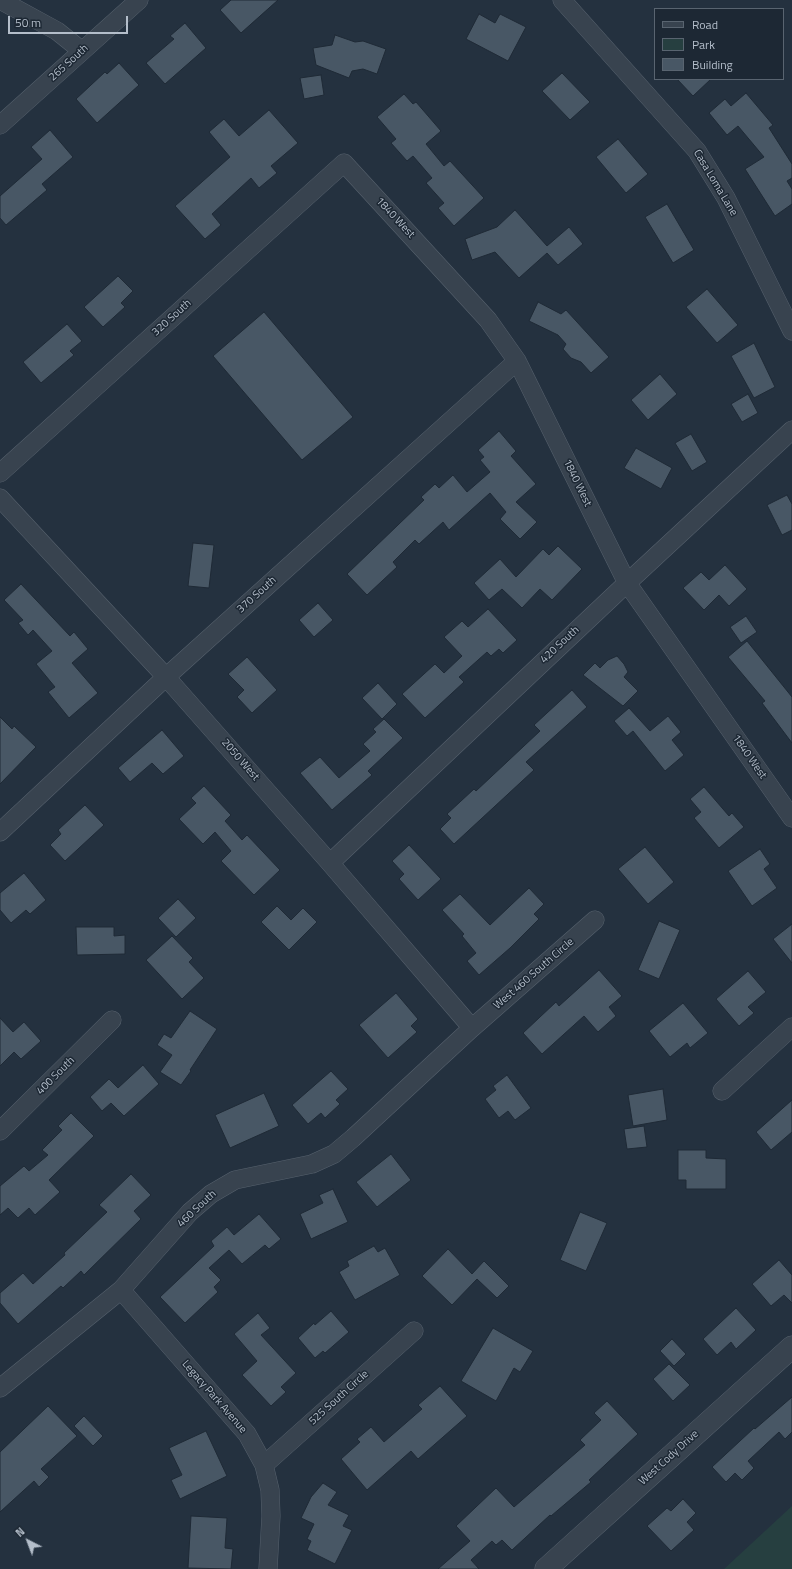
<!DOCTYPE html>
<html>
<head>
<meta charset="utf-8">
<style>
  body { margin:0 }
  #map { position:relative; width:792px; height:1569px; overflow:hidden; background:#24313f; font-family:"Titillium Web",sans-serif }
  canvas { display:block }
  .legend { position:absolute; left:654px; top:8px; width:130px; height:72px; box-sizing:border-box; background:#1d2834; border:1px solid #596470; margin:0; padding:5px 7px; list-style:none; font-size:12px; color:#b4beca }
  .legend li { display:flex; align-items:center; gap:8px; height:20px }
  .legend b { width:20px; border:1px solid #596470 }
  .north { position:absolute; left:8px; top:1521px; width:40px; height:40px; -webkit-text-stroke:3px #1d2834; paint-order:stroke; rotate:318deg; font-size:11px; font-weight:700; line-height:16px; text-align:center; color:#b4beca }
  .north::after { content:''; display:block; margin:auto; width:14px; height:18px; background:#b4beca; clip-path:polygon(50% 0,100% 100%,50% 72%,0 100%) }
  .scale { position:absolute; left:8px; top:16px; width:120px; height:18px; box-sizing:border-box; border:2px solid #b4beca; border-top:0; padding-left:5px; font-size:12px; line-height:14px; white-space:nowrap; color:#b4beca; -webkit-text-stroke:3px #1d2834; paint-order:stroke }
</style>
</head>
<body>
<div id="map">
<canvas width="792" height="1569"></canvas>
<ul class="legend">
<li><b style="height:5px;background:#38434f"></b>Road</li>
<li><b style="height:11px;background:#263f40"></b>Park</li>
<li><b style="height:11px;background:#485765"></b>Building</li>
</ul>
<div class="north">N</div>
<div class="scale">50 m</div>
</div>
<script>
const g = document.querySelector('canvas').getContext('2d');
g.lineJoin = 'round';
function paint(path, color) {
  g.fillStyle = color;
  g.fill(path, 'evenodd');
}
function poly(rows) {
  const path = new Path2D();
  for (const r of rows) {
    path.moveTo(r[0], r[1]);
    for (let i = 2; i < r.length; i += 2) path.lineTo(r[i], r[i + 1]);
  }
  return path;
}
function strokePath(path, color, width, dash) {
  g.strokeStyle = color;
  g.lineWidth = width;
  g.lineCap = dash ? 'butt' : 'round';
  g.setLineDash(dash || []);
  g.stroke(path);
}
function drawText(font, color, halo, rows, align = 'center') {
  g.font = font + ' "Titillium Web",sans-serif';
  g.lineWidth = 3;
  g.setLineDash([]);
  g.textBaseline = 'middle';
  g.strokeStyle = halo;
  g.fillStyle = color;
  for (const [text, x, y, turn = 0] of rows) {
    g.save();
    g.translate(x, y);
    g.rotate((+turn || 0) * Math.PI / 180);
    g.textAlign = isNaN(turn) ? turn : align;
    if (halo) g.strokeText(text, 0, 0);
    g.fillText(text, 0, 0);
    g.restore();
  }
}
paint(poly([
  [792,1506,792,1569,724,1569]
]), '#263f40');
const building = poly([
  [231,0,278,0,241,33,220,10,231,0],
  [479,14,495,23,500,14,526,27,508,61,466,39,479,14],
  [185,23,206,48,165,84,146,63,174,39,170,36,185,23],
  [335,35,355,42,363,41,386,49,377,74,363,69,352,71,349,78,316,65,313,48,332,45,335,35],
  [119,63,139,85,97,123,76,99,105,72,107,74,119,63],
  [562,73,590,102,570,120,542,91,562,73],
  [321,75,324,95,304,99,300,78,321,75],
  [677,79,711,79,693,96,677,79],
  [746,93,773,125,769,128,792,164,792,178,787,181,792,189,792,204,775,216,745,169,764,157,738,126,727,135,709,113,725,99,731,106,746,93],
  [404,94,413,104,416,102,441,131,426,144,444,166,450,161,484,198,454,226,438,208,444,203,426,183,432,178,413,156,407,161,391,143,396,139,377,117,404,94],
  [269,110,298,143,271,166,277,173,259,188,251,178,212,214,221,225,205,239,175,206,230,157,209,132,224,119,239,136,269,110],
  [50,130,73,157,42,184,47,190,6,225,0,218,0,196,42,159,31,147,50,130],
  [618,139,648,174,626,193,596,157,618,139],
  [667,204,694,250,673,263,645,217,667,204],
  [515,210,547,246,569,227,583,244,558,265,547,253,519,278,495,252,472,260,465,239,497,227,515,210],
  [118,276,133,291,121,303,125,307,103,327,84,307,118,276],
  [707,289,738,325,717,343,686,307,707,289],
  [538,302,561,314,566,310,609,357,591,373,581,362,571,358,563,349,566,344,558,335,529,321,538,302],
  [264,312,353,417,302,460,213,356,264,312],
  [67,324,82,341,70,351,74,355,41,383,23,362,67,324],
  [754,343,775,387,754,398,731,356,754,343],
  [660,374,677,394,648,420,631,400,660,374],
  [748,394,758,413,742,422,731,404,748,394],
  [499,431,516,451,511,456,536,484,516,502,537,522,520,539,500,519,506,512,490,493,449,530,443,522,419,544,415,540,393,562,397,567,367,595,347,574,424,500,421,497,435,484,439,488,453,475,467,492,490,472,480,460,484,457,478,450,499,431],
  [691,434,707,462,692,471,675,443,691,434],
  [636,448,672,468,661,489,624,468,636,448],
  [787,495,792,504,792,530,782,535,767,505,787,495],
  [193,543,214,545,209,588,188,586,193,543],
  [558,546,582,569,552,600,540,589,522,608,502,589,489,600,474,583,500,559,516,577,543,549,549,555,558,546],
  [725,565,747,589,729,606,719,595,704,610,683,588,701,572,709,580,725,565],
  [21,584,70,636,74,632,88,649,72,663,98,693,69,718,48,692,55,687,36,664,52,651,33,630,28,635,18,623,23,620,4,600,21,584],
  [318,603,333,620,314,637,299,620,318,603],
  [488,609,517,640,503,653,499,649,491,656,487,652,459,677,464,682,425,718,402,694,435,664,444,673,462,656,444,637,462,621,468,627,488,609],
  [746,616,757,632,741,643,730,627,746,616],
  [747,641,792,697,792,743,762,703,765,701,728,657,747,641],
  [617,656,624,664,628,672,624,677,638,691,623,706,583,675,595,663,600,668,608,660,617,656],
  [247,657,277,690,252,713,237,697,244,690,228,674,247,657],
  [378,683,397,704,382,719,362,698,378,683],
  [572,690,587,707,526,762,534,770,454,844,440,829,451,818,447,814,474,789,476,791,540,731,534,725,572,690],
  [629,708,650,731,668,716,681,732,672,740,684,755,665,771,633,731,627,736,614,721,629,708],
  [0,717,12,729,14,726,36,747,0,784,0,717],
  [384,719,403,738,368,771,372,775,332,810,300,773,320,757,339,778,370,751,363,744,376,732,373,729,384,719],
  [162,730,184,756,163,774,152,763,130,782,118,768,162,730],
  [204,786,231,815,225,821,242,840,247,835,280,870,254,895,221,861,231,851,215,832,203,844,179,819,196,803,191,798,204,786],
  [704,787,729,816,732,813,744,827,719,848,694,818,701,812,690,799,704,787],
  [85,805,104,825,65,861,50,845,61,834,58,830,85,805],
  [409,845,441,879,418,900,399,879,404,874,392,861,409,845],
  [645,847,674,882,648,904,618,869,645,847],
  [760,849,770,864,764,869,777,888,752,906,728,871,760,849],
  [24,873,46,900,30,914,26,910,11,923,0,910,0,893,24,873],
  [529,888,544,904,534,914,539,919,510,948,479,975,467,961,476,953,462,936,464,934,442,910,460,894,490,925,529,888],
  [178,899,196,918,176,937,158,918,178,899],
  [277,906,291,920,303,908,317,922,289,950,261,922,277,906],
  [659,921,680,930,659,979,638,970,659,921],
  [792,924,792,963,773,939,792,924],
  [76,927,114,927,114,936,125,935,125,954,77,955,76,927],
  [172,936,193,958,189,962,204,978,182,999,146,960,172,936],
  [599,970,622,996,609,1007,616,1016,598,1032,584,1016,542,1054,523,1033,556,1002,559,1006,599,970],
  [748,971,766,992,748,1007,754,1013,739,1026,716,999,748,971],
  [396,993,418,1019,411,1026,417,1032,388,1058,359,1025,396,993],
  [683,1003,708,1033,690,1048,687,1043,670,1057,649,1031,683,1003],
  [190,1011,217,1029,190,1070,191,1071,181,1085,160,1072,172,1055,157,1045,164,1034,171,1038,190,1011],
  [0,1018,13,1032,24,1022,41,1041,21,1059,14,1052,0,1066,0,1018],
  [143,1065,159,1084,124,1116,111,1103,102,1111,90,1097,109,1079,118,1088,143,1065],
  [331,1071,348,1089,336,1100,340,1104,325,1118,321,1113,308,1124,292,1105,331,1071],
  [507,1075,531,1108,515,1120,508,1111,499,1118,485,1099,496,1090,493,1086,507,1075],
  [663,1089,667,1120,633,1126,628,1095,663,1089],
  [264,1093,279,1126,230,1148,215,1115,264,1093],
  [792,1100,792,1132,771,1150,756,1132,792,1100],
  [71,1113,94,1136,49,1180,60,1192,35,1215,29,1208,18,1218,8,1208,0,1215,0,1186,24,1166,29,1171,48,1155,42,1150,62,1130,58,1126,71,1113],
  [644,1126,647,1147,627,1149,624,1129,644,1126],
  [678,1150,706,1150,706,1158,726,1159,726,1189,686,1189,686,1180,678,1180,678,1150],
  [391,1154,411,1180,377,1207,356,1182,391,1154],
  [131,1174,151,1195,134,1211,141,1219,84,1275,81,1271,63,1288,61,1286,18,1324,0,1303,0,1293,23,1273,33,1284,65,1255,64,1253,107,1212,99,1205,131,1174],
  [333,1189,348,1222,311,1239,300,1214,323,1203,319,1195,333,1189],
  [580,1212,607,1223,586,1271,560,1260,580,1212],
  [259,1214,281,1239,269,1249,265,1245,242,1264,229,1250,209,1268,221,1280,214,1287,218,1292,185,1323,160,1297,214,1246,211,1241,227,1227,234,1235,259,1214],
  [374,1246,378,1252,385,1248,400,1275,355,1300,339,1272,349,1266,347,1261,374,1246],
  [448,1249,472,1274,484,1261,509,1286,497,1298,477,1279,452,1305,422,1276,448,1249],
  [779,1260,792,1275,792,1303,784,1295,771,1306,752,1284,779,1260],
  [736,1308,756,1330,736,1349,731,1342,717,1355,703,1339,736,1308],
  [331,1311,349,1332,325,1353,323,1351,315,1358,298,1338,314,1323,315,1325,331,1311],
  [258,1313,270,1328,261,1335,296,1373,281,1387,286,1392,271,1406,242,1375,257,1361,234,1334,258,1313],
  [493,1328,533,1351,520,1372,514,1368,496,1401,461,1381,493,1328],
  [672,1339,686,1354,674,1366,660,1351,672,1339],
  [669,1364,690,1385,673,1401,653,1379,669,1364],
  [440,1386,467,1416,418,1459,411,1451,367,1490,341,1459,360,1442,357,1439,371,1427,384,1442,422,1409,418,1405,440,1386],
  [792,1397,792,1432,785,1439,779,1432,748,1461,754,1468,742,1480,735,1473,726,1482,712,1467,754,1428,755,1429,792,1397],
  [607,1401,638,1434,589,1480,591,1482,551,1516,550,1515,512,1550,502,1540,496,1545,492,1541,471,1560,479,1569,438,1569,470,1541,456,1526,496,1488,514,1507,585,1445,580,1440,601,1420,594,1413,607,1401],
  [48,1406,77,1436,41,1469,49,1477,39,1487,34,1481,0,1512,0,1452,48,1406],
  [84,1416,103,1436,93,1446,74,1426,84,1416],
  [206,1431,227,1476,180,1499,171,1480,182,1475,169,1448,206,1431],
  [323,1483,337,1492,328,1505,349,1515,343,1526,352,1530,335,1564,307,1550,311,1541,307,1539,314,1524,301,1518,311,1497,323,1483],
  [683,1499,696,1513,687,1522,694,1530,671,1551,647,1526,667,1508,671,1511,683,1499],
  [191,1516,227,1518,225,1548,233,1549,231,1569,188,1568,191,1516]
]);
paint(building, '#485765');
strokePath(building, '#1f2a36', 1);
const minor = poly([
  [0,0,57,31,82,51],
  [562,0,697,151,726,198,792,331],
  [0,125,139,0],
  [0,473,344,163,488,320,517,361,627,583,792,818],
  [0,498,166,677,330,863,472,1028],
  [0,832,166,677,517,361],
  [330,863,627,583,792,430],
  [722,1091,792,1027],
  [0,1131,112,1020],
  [121,1290,247,1434,264,1465,270,1490,271,1516,268,1569],
  [0,1388,121,1290,190,1212,211,1194,235,1180,312,1164,334,1154,353,1138,472,1028,595,920],
  [264,1465,414,1331]
]);
const tertiary = poly([
  [546,1569,792,1347]
]);
strokePath(minor, '#56616d', 19);
strokePath(tertiary, '#56616d', 23);
strokePath(minor, '#38434f', 18);
strokePath(tertiary, '#38434f', 22);
drawText('11px', '#b4beca', '#1d2834', [
  ["265 South",69,63,-42],
  ["Casa Loma Lane",715,183,59],
  ["1840 West",395,218,47],
  ["320 South",172,318,-42],
  ["1840 West",577,483,64],
  ["370 South",257,595,-42],
  ["420 South",560,645,-43],
  ["1840 West",749,757,55],
  ["2050 West",240,760,49],
  ["West 460 South Circle",534,974,-41],
  ["400 South",56,1076,-45],
  ["460 South",197,1209,-43],
  ["Legacy Park Avenue",214,1397,49],
  ["525 South Circle",339,1398,-42],
  ["West Cody Drive",669,1458,-42]
]);
</script>
</body>
</html>
